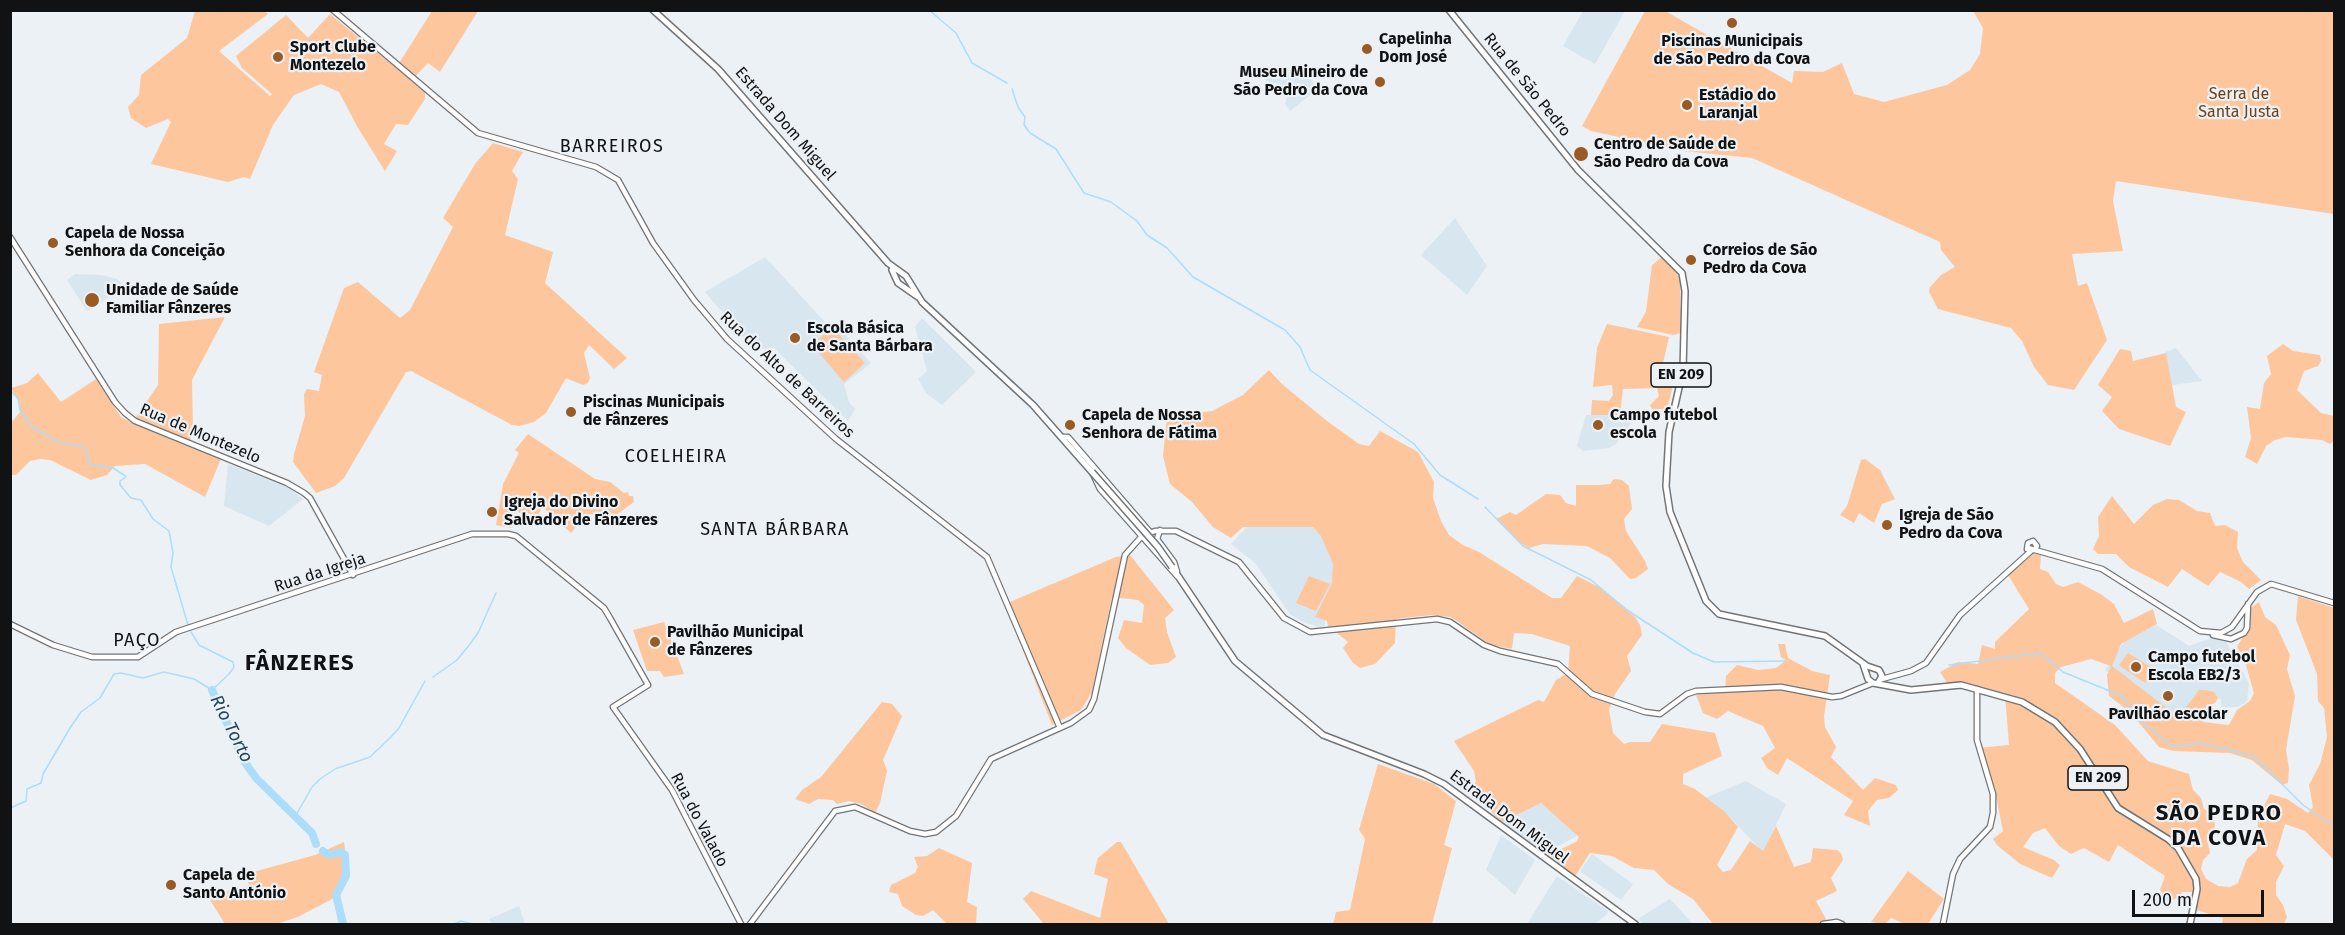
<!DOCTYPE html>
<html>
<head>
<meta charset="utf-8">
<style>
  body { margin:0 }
  #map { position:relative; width:2345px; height:935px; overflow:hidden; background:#ebf1f5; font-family:"Fira Sans",sans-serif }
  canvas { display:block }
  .frame { position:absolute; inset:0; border:12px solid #101213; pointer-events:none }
  .scale { position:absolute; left:2132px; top:890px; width:132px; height:27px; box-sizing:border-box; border:3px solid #101213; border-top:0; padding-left:8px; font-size:18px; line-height:21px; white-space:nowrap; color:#101213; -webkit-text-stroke:4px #ebf1f5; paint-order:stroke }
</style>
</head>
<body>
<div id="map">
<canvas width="2345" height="935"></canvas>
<div class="frame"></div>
<div class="scale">200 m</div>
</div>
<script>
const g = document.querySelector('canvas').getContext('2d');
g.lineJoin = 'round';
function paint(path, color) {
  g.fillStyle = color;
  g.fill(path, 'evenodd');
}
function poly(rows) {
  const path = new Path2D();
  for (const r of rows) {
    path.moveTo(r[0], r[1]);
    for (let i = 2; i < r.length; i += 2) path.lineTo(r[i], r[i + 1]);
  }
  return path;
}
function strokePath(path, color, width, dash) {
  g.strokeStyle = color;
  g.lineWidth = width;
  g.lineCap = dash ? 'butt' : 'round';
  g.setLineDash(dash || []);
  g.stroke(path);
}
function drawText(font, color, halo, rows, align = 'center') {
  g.font = font + ' "Fira Sans",sans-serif';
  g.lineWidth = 4.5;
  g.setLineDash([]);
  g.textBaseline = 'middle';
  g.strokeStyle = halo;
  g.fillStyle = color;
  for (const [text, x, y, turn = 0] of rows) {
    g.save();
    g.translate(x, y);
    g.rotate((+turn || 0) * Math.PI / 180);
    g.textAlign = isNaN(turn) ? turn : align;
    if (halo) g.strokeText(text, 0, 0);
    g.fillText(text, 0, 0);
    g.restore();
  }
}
paint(poly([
  [1583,11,1625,11,1595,64,1563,46],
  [1302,68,1318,89,1290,111,1285,104,1287,98,1276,83,1268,83,1264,77,1282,69],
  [1455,218,1487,266,1467,295,1421,255],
  [765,257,810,306,830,327,835,323,871,363,844,384,849,402,855,409,848,421,774,348,754,350,705,292],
  [75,274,102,275,117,279,126,287,87,311,67,280],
  [922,318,976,372,942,405,927,394,918,379,927,371,915,327],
  [2176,348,2202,381,2172,385,2165,352],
  [1586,415,1637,415,1616,444,1609,448,1583,451,1577,446],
  [228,464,287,487,303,499,269,526,224,506],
  [1315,524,1328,537,1337,575,1318,616,1325,621,1325,626,1318,627,1299,620,1290,614,1256,564,1231,544,1247,527],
  [2156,625,2189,646,2212,638,2226,641,2249,684,2247,701,2238,707,2221,707,2221,700,2215,696,2181,721,2105,670,2124,642],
  [1746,781,1786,804,1763,852,1725,812,1705,798],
  [1541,803,1579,835,1543,854,1501,823],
  [1501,835,1535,860,1515,895,1486,870],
  [1592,854,1633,884,1621,900,1580,871],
  [1557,876,1608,911,1607,914,1595,924,1527,924],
  [1670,899,1693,924,1643,924,1638,919],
  [519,906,525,924,492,924,489,919]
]), '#d8e6ef');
paint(poly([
  [263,10,268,14,219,51,270,96,272,94,242,68,236,56,286,15,308,38,330,14,396,68,432,11,478,11,440,72,428,63,411,81,425,92,425,99,408,125,396,124,384,144,397,151,385,171,358,128,339,92,321,84,294,95,273,125,250,179,244,177,228,182,151,164,171,122,168,119,146,128,131,118,128,107,139,95,141,75,187,38,195,11],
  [1645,11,1665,11,1792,83,1794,71,1823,72,1842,63,1854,94,1884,102,1947,85,1970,70,1980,54,1983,28,1973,11,2334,11,2334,214,2116,181,2113,201,2123,251,2072,254,2078,286,2087,283,2107,340,2074,390,2048,385,2034,367,2022,341,2011,328,1938,309,1929,292,1930,287,1941,275,1955,267,1941,250,1940,242,1752,158,1683,151,1591,131,1582,126],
  [493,143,523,152,512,171,518,179,505,235,553,252,545,283,627,358,614,369,589,345,584,353,590,378,588,383,583,385,566,378,546,413,534,422,519,426,512,425,411,371,406,372,344,478,335,486,316,493,293,462,294,454,305,416,304,394,307,389,319,391,322,375,314,372,344,288,358,282,400,318,410,310,453,227,443,218,475,164],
  [1663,256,1674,267,1680,280,1681,333,1673,335,1637,327,1646,312,1652,265],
  [225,317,192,380,193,430,190,442,223,454,205,497,145,464,115,466,107,475,91,480,50,460,40,459,30,461,16,475,11,475,11,423,20,412,19,402,11,388,27,383,38,373,61,402,96,379,121,417,132,423,158,385,159,324],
  [1607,324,1669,337,1663,363,1676,371,1676,374,1667,409,1652,409,1650,405,1659,396,1657,388,1623,389,1620,415,1591,415,1592,400,1609,401,1613,395,1612,385,1593,387,1597,348],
  [832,327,865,363,844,382,812,345],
  [2283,344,2293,351,2320,355,2321,361,2318,366,2304,371,2297,390,2321,413,2334,416,2334,441,2330,444,2322,440,2286,437,2275,440,2266,446,2257,464,2245,457,2251,438,2247,407,2260,409,2264,383,2271,374,2267,356],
  [2120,349,2131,351,2133,361,2166,353,2176,407,2186,412,2170,446,2119,429,2102,411,2112,397,2098,385],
  [1269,370,1282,384,1327,421,1359,444,1369,446,1380,431,1418,452,1434,482,1433,498,1441,521,1449,535,1463,545,1479,552,1552,598,1561,598,1577,576,1599,587,1635,617,1640,625,1642,635,1627,656,1631,671,1615,694,1609,710,1613,733,1624,744,1630,742,1650,742,1662,724,1715,733,1722,756,1683,774,1683,784,1695,789,1725,812,1738,827,1717,865,1723,872,1731,870,1750,841,1763,851,1776,826,1794,867,1811,862,1813,848,1837,850,1841,853,1843,860,1831,878,1837,891,1816,901,1827,921,1814,924,1713,924,1693,899,1668,884,1654,870,1634,868,1612,856,1590,853,1574,878,1544,857,1576,842,1579,837,1541,803,1502,822,1497,818,1470,787,1476,782,1474,771,1454,741,1538,700,1544,702,1556,680,1568,673,1570,646,1532,634,1514,633,1512,649,1491,645,1451,617,1431,615,1396,619,1395,643,1375,664,1360,668,1353,663,1343,648,1348,642,1328,626,1327,621,1315,617,1332,583,1333,564,1321,536,1313,527,1243,527,1231,538,1213,527,1192,502,1170,484,1163,456,1167,416,1212,411,1243,395],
  [528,434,595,479,610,482,624,493,628,492,629,496,633,496,634,502,616,515,586,514,571,533,542,507,536,521,516,511,511,528,496,525,503,484,519,453,515,450],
  [1865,459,1880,470,1895,499,1882,504,1874,523,1859,513,1854,523,1840,515,1847,506,1861,460],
  [1614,479,1622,480,1629,486,1632,509,1624,519,1626,531,1645,561,1648,569,1636,578,1630,579,1610,558,1587,546,1543,544,1529,548,1519,542,1496,519,1510,512,1516,515,1546,494,1560,495,1566,503,1576,506,1576,485,1599,485,1610,484],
  [2112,496,2134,524,2153,505,2167,499,2179,500,2197,511,2210,513,2215,526,2225,525,2238,532,2237,548,2243,562,2261,580,2249,589,2241,582,2220,572,2208,586,2182,569,2168,587,2129,567,2116,554,2098,554,2093,549,2099,536,2098,517],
  [2034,553,2041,555,2040,569,2048,572,2056,584,2063,587,2078,582,2102,595,2114,604,2124,623,2153,609,2157,624,2121,644,2112,666,2173,713,2185,709,2199,690,2205,690,2214,692,2218,698,2215,703,2206,706,2203,722,2229,725,2237,710,2250,701,2254,693,2246,665,2237,647,2248,628,2248,610,2259,602,2265,617,2276,625,2290,655,2287,669,2295,696,2286,750,2289,769,2288,783,2282,785,2252,760,2230,753,2174,751,2159,747,2131,713,2109,696,2107,675,2111,666,2091,659,2061,667,2055,673,2055,683,2115,725,2148,761,2189,774,2193,790,2201,798,2204,809,2214,815,2215,827,2207,838,2210,853,2203,860,2201,869,2206,879,2218,886,2230,887,2238,883,2247,859,2257,850,2258,818,2270,794,2287,799,2308,813,2313,807,2309,785,2320,764,2327,737,2324,708,2318,701,2317,674,2296,620,2298,596,2334,608,2334,860,2305,831,2285,824,2276,855,2284,866,2276,882,2276,895,2283,905,2287,917,2284,924,2222,924,2223,918,2196,910,2197,892,2182,892,2179,898,2167,901,2160,890,2165,876,2118,845,2109,862,2084,848,2071,854,2059,846,2045,828,2033,833,2023,847,2054,860,2060,865,2052,878,2020,864,1997,845,1993,839,2003,831,1997,801,1977,748,2009,745,2005,694,1964,683,1947,683,1940,672,1958,662,1978,664,1982,645,1995,649,1995,642,2029,609,2008,575],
  [1130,555,1174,610,1165,618,1167,632,1176,657,1168,663,1150,665,1126,648,1118,638,1124,620,1142,623,1144,605,1138,600,1112,597,1092,692,1081,710,1052,725,1005,604,1116,557],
  [1309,576,1330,584,1316,611,1296,603],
  [664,622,684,674,664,677,660,671,647,671,633,630],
  [1778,644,1785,644,1788,658,1812,671,1830,675,1824,716,1825,727,1836,747,1831,757,1863,790,1875,778,1896,785,1898,790,1889,798,1877,800,1868,811,1870,826,1844,815,1853,801,1787,758,1778,775,1767,768,1761,758,1775,748,1763,726,1728,711,1717,719,1703,713,1696,695,1725,692,1726,676,1737,665,1758,670,1776,668,1786,660,1781,657],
  [2128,653,2154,669,2145,683,2119,665],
  [882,702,892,704,902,716,883,760,887,771,880,803,875,813,861,804,849,801,837,804,833,800,818,799,809,804,795,799,802,790,821,777],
  [1378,764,1434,784,1456,801,1444,845,1452,848,1432,924,1333,924,1336,912,1350,910,1365,839,1359,830],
  [344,842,346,857,340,887,334,898,298,917,276,924,225,924,207,895,249,886,246,874,315,855],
  [1117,842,1121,842,1169,924,1044,924,1023,899,1031,891,1100,918,1108,879,1094,874,1096,865,1098,858],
  [939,848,972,863,967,902,977,907,976,924,947,924,933,910,923,916,916,915,902,906,898,894,889,892,891,885,915,873,918,867,914,857,927,856],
  [1908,871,1944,899,1928,924,1905,924,1891,918,1885,924,1871,922]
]), '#fec69d');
strokePath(poly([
  [929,10,956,33,972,63,1007,83],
  [1012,89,1018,107,1025,117,1024,125,1030,133,1056,149,1084,193,1111,202,1137,221,1147,235,1167,248,1193,277,1285,330,1300,347,1310,370,1414,444,1440,475,1478,499],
  [12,392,18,399,20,410,32,427,58,442,85,446,89,464,113,468,124,475,126,477,120,481,120,485,131,498,141,500,153,519,169,531,173,553,171,567,188,625],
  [1485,507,1523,546,1591,580,1627,610,1693,653,1714,662,1785,661],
  [1949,665,2040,653,2063,672,2122,696,2139,720,2172,746,2200,743,2254,756,2303,805,2334,826],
  [433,677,457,660,470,644,478,633,496,593],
  [10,808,26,801,27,789,41,783,43,774,70,728,81,712,100,698,114,674,121,673,143,678,164,672,194,679,212,690,229,674,234,667,233,662,199,645,191,632],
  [295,817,312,787,320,779,335,769,370,757,390,738,399,728,425,681],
  [454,924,461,921,472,924]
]), '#acddfb', 1.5);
strokePath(poly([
  [212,690,244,761,256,778,312,833,316,844],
  [323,851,329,855,340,852,345,855,346,876,336,895,343,924]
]), '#acddfb', 8);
const tertiary = poly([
  [333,10,478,133,596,167,618,180,653,243,694,300,727,339,836,439,987,557,1060,728],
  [10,237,115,402,125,413,135,421,287,483,304,493,310,498,353,575],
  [1062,437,1068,437,1150,532],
  [1093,474,1100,489,1177,576],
  [1160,530,1157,539,1174,562,1177,572],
  [2028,548,2102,569,2200,631,2221,633,2232,627,2257,592,2271,584,2334,603],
  [2027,549,2028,543,2033,541,2037,546,2034,550],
  [10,624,53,645,92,657,138,657,176,632,472,534,508,534,516,536,604,608,610,618,648,685,613,707,672,790,741,924],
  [2213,635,2231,639,2244,633,2247,628,2248,604],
  [1882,679,1911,671,1926,663,1960,615,2031,551],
  [750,924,835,811,855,807,910,831,925,834,936,832,956,816,991,759,1071,723,1089,710,1094,699,1125,555,1142,536,1155,531,1176,531,1239,562,1284,618,1310,632,1437,619,1450,622,1484,645,1500,651,1558,664,1592,694,1645,712,1660,714,1687,694,1696,691,1781,687,1832,697,1841,696,1873,683],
  [1823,924,1837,922,1842,924],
  [1943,924,1953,874,1960,859,1990,827,1993,813,1993,794,1977,740,1977,689]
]);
const primary = poly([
  [653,10,718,69,888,263,906,276,922,302,1033,405,1092,472],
  [1449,10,1578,170,1682,273,1685,291,1683,370,1669,432,1666,486,1670,512,1706,601,1719,614,1728,616,1825,636,1867,666,1879,670,1882,676,1878,683],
  [892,270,898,283,918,297],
  [1172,567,1235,661,1323,735,1424,774,1444,784,1635,924],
  [1863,664,1868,679,1873,683,1911,690,1961,685,2022,702,2055,722,2080,749,2118,808,2168,839,2178,848,2196,879,2197,889,2190,924]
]);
strokePath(tertiary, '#6f7579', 7);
strokePath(primary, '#6f7579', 8);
strokePath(tertiary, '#fff', 4.5);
strokePath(primary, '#fff', 5);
const primaryBridge = poly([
  [1092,472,1158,547,1172,567]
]);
strokePath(primaryBridge, '#6f7579', 8, []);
strokePath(primaryBridge, '#fff', 5);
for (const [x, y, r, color] of [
  [1732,23,6,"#9a5a23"],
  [1367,49,6,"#9a5a23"],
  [278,57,6,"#9a5a23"],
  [1380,82,6,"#9a5a23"],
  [1687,105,6,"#9a5a23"],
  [1581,154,8,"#9a5a23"],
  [53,243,6,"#9a5a23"],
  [1691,260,6,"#9a5a23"],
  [92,300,8,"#9a5a23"],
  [795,338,6,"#9a5a23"],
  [571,412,6,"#9a5a23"],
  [1070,425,6,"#9a5a23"],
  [1598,425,6,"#9a5a23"],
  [492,512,6,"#9a5a23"],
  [1887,525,6,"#9a5a23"],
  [655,642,6,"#9a5a23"],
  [2136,667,6,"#9a5a23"],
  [2168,696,6,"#9a5a23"],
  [171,885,6,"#9a5a23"]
]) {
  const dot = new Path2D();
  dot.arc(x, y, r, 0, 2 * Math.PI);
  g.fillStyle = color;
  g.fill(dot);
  strokePath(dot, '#ebf1f5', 2);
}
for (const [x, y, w] of [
  [1681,375,60],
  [2098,778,60]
]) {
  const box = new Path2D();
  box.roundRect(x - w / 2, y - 12, w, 24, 4.5);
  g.fillStyle = '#ebf1f5';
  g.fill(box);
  strokePath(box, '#101213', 1.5);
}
drawText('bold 15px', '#101213', null, [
  ["EN 209",1681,375],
  ["EN 209",2098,778]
]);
drawText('bold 16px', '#101213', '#ebf1f5', [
  ["Capelinha",1379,40],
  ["Dom José",1379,58],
  ["Piscinas Municipais",1732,42,"center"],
  ["de São Pedro da Cova",1732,60,"center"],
  ["Sport Clube",290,48],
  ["Montezelo",290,66],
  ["Museu Mineiro de",1368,73,"right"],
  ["São Pedro da Cova",1368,91,"right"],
  ["Estádio do",1699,96],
  ["Laranjal",1699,114],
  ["Centro de Saúde de",1594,145],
  ["São Pedro da Cova",1594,163],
  ["Capela de Nossa",65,234],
  ["Senhora da Conceição",65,252],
  ["Correios de São",1703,251],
  ["Pedro da Cova",1703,269],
  ["Unidade de Saúde",106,291],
  ["Familiar Fânzeres",106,309],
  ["Escola Básica",807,329],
  ["de Santa Bárbara",807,347],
  ["Piscinas Municipais",583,403],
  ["de Fânzeres",583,421],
  ["Capela de Nossa",1082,416],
  ["Senhora de Fátima",1082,434],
  ["Campo futebol",1610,416],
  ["escola",1610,434],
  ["Igreja do Divino",504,503],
  ["Salvador de Fânzeres",504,521],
  ["Igreja de São",1899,516],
  ["Pedro da Cova",1899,534],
  ["Pavilhão Municipal",667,633],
  ["de Fânzeres",667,651],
  ["Campo futebol",2148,658],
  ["Escola EB2/3",2148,676],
  ["Pavilhão escolar",2168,715,"center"],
  ["Capela de",183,876],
  ["Santo António",183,894]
], 'left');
drawText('16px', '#101213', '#ebf1f5', [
  ["Rua de São Pedro",1527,85,51],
  ["Estrada Dom Miguel",785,124,49],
  ["Rua do Alto de Barreiros",787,375,43],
  ["Rua de Montezelo",200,434,23],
  ["Rua da Igreja",320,573,-18],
  ["Estrada Dom Miguel",1509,817,37],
  ["Rua do Valado",699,820,62]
]);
drawText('16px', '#6f4118', '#ebf1f5', [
  ["Serra de",2239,95],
  ["Santa Justa",2239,113]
]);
g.letterSpacing = '1.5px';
drawText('18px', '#101213', '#ebf1f5', [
  ["BARREIROS",612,147],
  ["COELHEIRA",676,457],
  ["SANTA BÁRBARA",775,530],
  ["PAÇO",137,641]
]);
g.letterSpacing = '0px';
drawText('italic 18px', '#20465b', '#ebf1f5', [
  ["Rio Torto",231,729,63]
]);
g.letterSpacing = '1.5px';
drawText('bold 22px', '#101213', '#ebf1f5', [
  ["FÂNZERES",300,664],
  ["SÃO PEDRO",2219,814],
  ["DA COVA",2219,839]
]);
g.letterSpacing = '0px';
</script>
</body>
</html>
